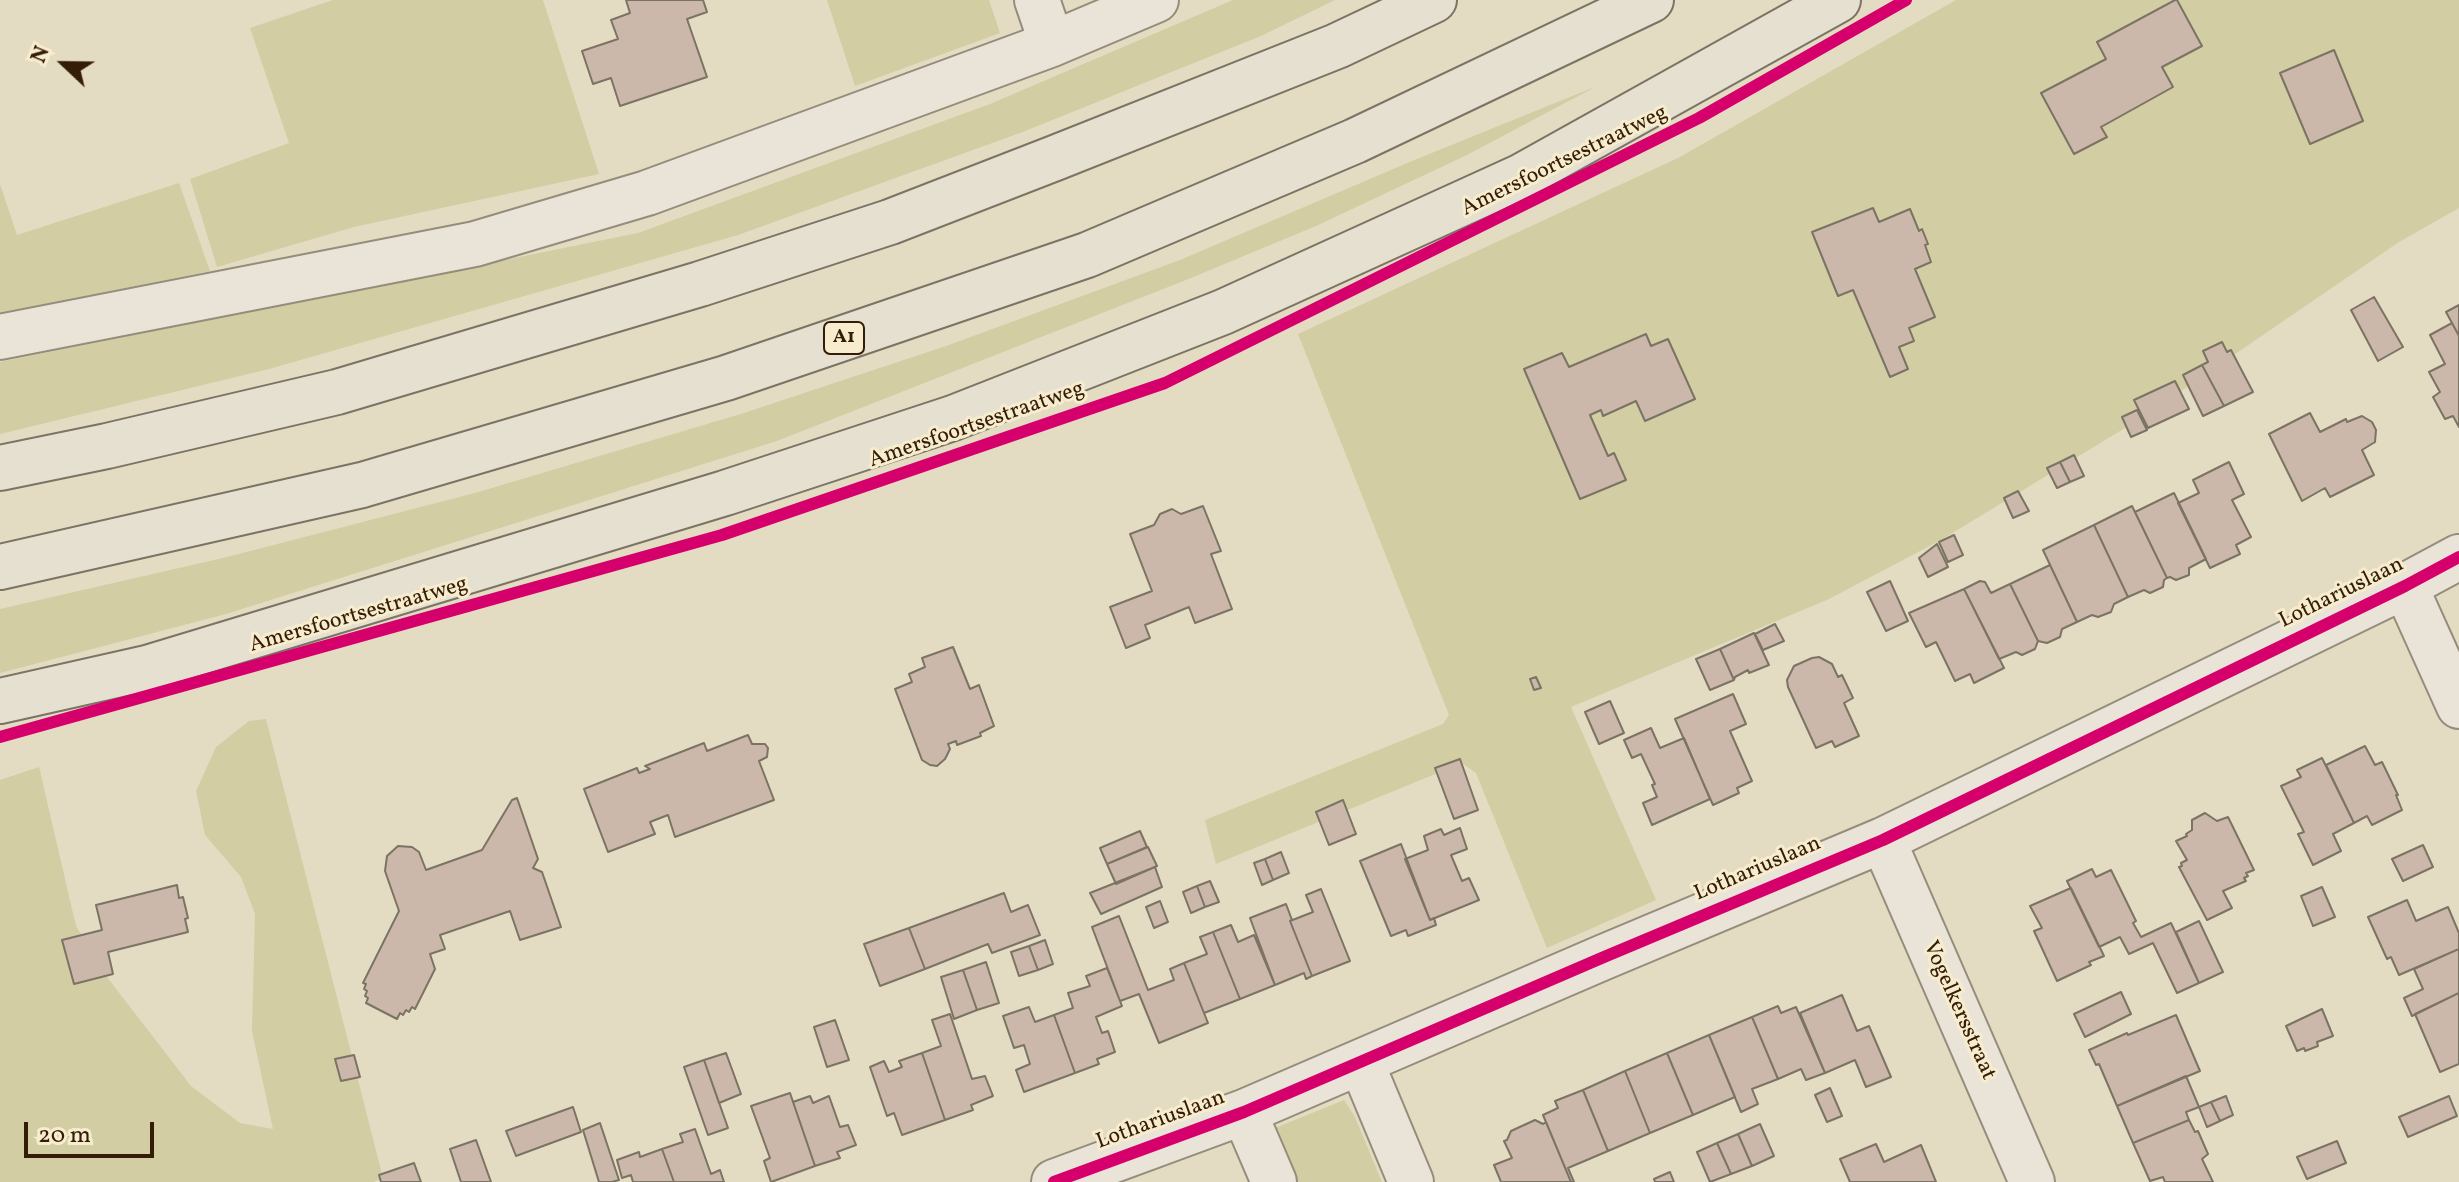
<!DOCTYPE html>
<html>
<head>
<meta charset="utf-8">
<style>
  body { margin:0 }
  #map { position:relative; width:2459px; height:1182px; overflow:hidden; background:#e4dcc2; font-family:Vollkorn,serif }
  canvas { display:block }
  .north { position:absolute; left:24px; top:24px; width:80px; height:80px; -webkit-text-stroke:6px #f7edce; paint-order:stroke; rotate:292deg; font-size:22px; font-weight:700; line-height:32px; text-align:center; color:#341d07 }
  .north::after { content:''; display:block; margin:auto; width:28px; height:36px; background:#341d07; clip-path:polygon(50% 0,100% 100%,50% 72%,0 100%) }
  .scale { position:absolute; left:24px; top:1122px; width:130px; height:36px; box-sizing:border-box; border:4px solid #341d07; border-top:0; padding-left:10px; font-size:24px; line-height:28px; white-space:nowrap; color:#341d07; -webkit-text-stroke:6px #f7edce; paint-order:stroke }
</style>
</head>
<body>
<div id="map">
<canvas width="2459" height="1182"></canvas>
<div class="north">N</div>
<div class="scale">20 m</div>
</div>
<script>
const g = document.querySelector('canvas').getContext('2d');
g.lineJoin = 'round';
function paint(path, color) {
  g.fillStyle = color;
  g.fill(path, 'evenodd');
}
function poly(rows) {
  const path = new Path2D();
  for (const r of rows) {
    path.moveTo(r[0], r[1]);
    for (let i = 2; i < r.length; i += 2) path.lineTo(r[i], r[i + 1]);
  }
  return path;
}
function strokePath(path, color, width, dash) {
  g.strokeStyle = color;
  g.lineWidth = width;
  g.lineCap = dash ? 'butt' : 'round';
  g.setLineDash(dash || []);
  g.stroke(path);
}
function drawText(font, color, halo, rows, align = 'center') {
  g.font = font + ' Vollkorn,serif';
  g.lineWidth = 6;
  g.setLineDash([]);
  g.textBaseline = 'middle';
  g.strokeStyle = halo;
  g.fillStyle = color;
  for (const [text, x, y, turn = 0] of rows) {
    g.save();
    g.translate(x, y);
    g.rotate((+turn || 0) * Math.PI / 180);
    g.textAlign = isNaN(turn) ? turn : align;
    if (halo) g.strokeText(text, 0, 0);
    g.fillText(text, 0, 0);
    g.restore();
  }
}
paint(poly([
  [333,0,543,0,599,174,354,227,217,267,190,179,289,143,250,28],
  [827,0,989,0,1000,33,855,86],
  [1233,0,1335,0,1261,36,1020,133,738,235,269,369,0,434,0,362,638,233,990,104],
  [1956,0,2459,0,2459,208,2399,242,2143,417,1941,540,1829,599,1571,707,1656,900,1547,948,1476,773,1462,763,1216,864,1205,820,1443,724,1449,715,1298,334,1678,158],
  [1597,86,1467,155,1316,226,1186,280,777,441,226,614,0,673,0,609,227,557,475,493,744,413,949,345,1180,260,1412,161],
  [179,183,210,271,0,314,0,184,17,235],
  [266,719,383,1178,373,1182,0,1182,0,780,39,767,76,926,107,977,191,1086,240,1123,273,1129,252,1031,255,914,241,877,205,835,196,791,216,747,249,721],
  [1344,1100,1355,1117,1382,1182,1295,1182,1275,1128]
]), '#d2cda2');
const building = poly([
  [626,0,703,0,707,12,687,19,707,77,620,106,611,78,593,84,582,51,618,39,611,20,630,13,626,0],
  [2175,0,2177,0,2202,46,2162,67,2173,87,2101,127,2107,137,2074,154,2041,93,2106,59,2097,42,2175,0],
  [2334,50,2363,121,2310,144,2280,73,2334,50],
  [1873,208,1879,222,1910,209,1919,231,1922,229,1928,244,1925,245,1931,262,1915,269,1935,317,1909,328,1914,341,1899,347,1908,369,1890,377,1853,290,1838,296,1812,232,1873,208],
  [2374,297,2403,347,2378,361,2351,310,2374,297],
  [2459,305,2459,333,2458,334,2446,312,2459,305],
  [2452,323,2459,336,2459,427,2453,416,2445,419,2433,397,2440,392,2429,372,2445,364,2430,335,2452,323],
  [1646,334,1651,346,1668,339,1695,399,1645,421,1636,401,1603,416,1601,410,1590,415,1608,456,1614,453,1626,480,1580,499,1524,369,1562,353,1569,367,1646,334],
  [2222,342,2227,352,2231,350,2253,392,2224,406,2202,365,2208,362,2203,351,2222,342],
  [2202,365,2224,406,2203,416,2183,375,2202,365],
  [2175,381,2189,409,2148,428,2134,400,2175,381],
  [2137,410,2147,430,2131,437,2122,417,2137,410],
  [2310,413,2320,432,2346,419,2347,422,2362,416,2372,422,2376,430,2375,442,2362,450,2374,475,2330,497,2325,488,2302,501,2269,434,2310,413],
  [2074,455,2084,476,2070,482,2060,462,2074,455],
  [2060,462,2070,482,2057,488,2047,468,2060,462],
  [2229,462,2244,494,2232,500,2251,537,2236,545,2240,554,2210,568,2178,503,2199,493,2193,480,2229,462],
  [2018,491,2029,511,2013,518,2004,498,2018,491],
  [2174,493,2206,559,2189,568,2189,575,2176,580,2170,577,2167,578,2135,512,2174,493],
  [1203,506,1221,551,1211,554,1232,609,1195,623,1189,607,1145,625,1150,638,1126,648,1110,607,1152,591,1130,534,1154,525,1160,514,1172,509,1181,514,1203,506],
  [2132,506,2167,578,2164,580,2163,587,2150,593,2144,590,2128,597,2094,525,2132,506],
  [2094,525,2128,597,2114,604,2111,612,2098,617,2092,615,2077,622,2043,550,2094,525],
  [1954,535,1963,555,1948,562,1939,542,1954,535],
  [1937,544,1948,567,1928,577,1919,558,1937,544],
  [2050,565,2077,622,2062,629,2060,637,2047,643,2038,641,2010,584,2050,565],
  [1890,581,1908,621,1886,631,1867,592,1890,581],
  [1980,581,1985,582,1991,593,2010,584,2038,641,2035,649,2022,655,2016,652,1999,659,1964,589,1980,581],
  [1964,589,2004,668,1974,683,1970,674,1955,681,1936,642,1926,647,1909,613,1964,589],
  [1775,624,1784,641,1763,650,1755,634,1775,624],
  [1754,633,1769,665,1749,673,1748,670,1735,677,1734,680,1720,649,1754,633],
  [953,647,970,689,979,685,994,726,980,733,981,736,957,745,956,741,948,744,950,749,945,759,937,766,930,765,922,760,895,689,912,682,909,674,925,667,922,658,953,647],
  [1720,649,1734,680,1710,690,1696,659,1720,649],
  [1819,657,1832,664,1838,677,1842,675,1853,698,1844,703,1859,736,1835,747,1832,741,1816,748,1788,687,1787,680,1794,666,1812,658,1819,657],
  [1536,677,1541,688,1534,690,1530,679,1536,677],
  [1733,694,1746,724,1730,731,1752,781,1737,788,1739,793,1713,805,1675,719,1733,694],
  [1610,701,1624,733,1599,744,1585,712,1610,701],
  [1651,728,1660,748,1684,738,1710,799,1652,825,1643,803,1657,797,1652,785,1655,784,1641,754,1632,758,1624,740,1651,728],
  [748,735,752,744,765,744,768,748,767,757,759,761,774,800,675,837,668,815,650,822,655,834,608,852,584,789,637,768,639,773,650,769,645,766,704,743,707,751,748,735],
  [2365,746,2375,765,2382,762,2398,795,2396,795,2402,810,2372,825,2367,816,2354,823,2326,765,2365,746],
  [2322,758,2354,823,2333,834,2341,851,2313,865,2298,834,2304,832,2281,786,2301,777,2297,770,2322,758],
  [1460,759,1478,810,1454,819,1435,768,1460,759],
  [517,798,538,859,533,868,542,872,561,927,520,940,510,911,440,935,445,949,430,954,435,969,415,1009,412,1007,409,1012,406,1010,403,1015,400,1013,397,1019,366,1003,368,998,365,996,367,991,364,989,366,984,363,983,399,911,385,871,387,856,398,846,412,847,419,852,426,870,482,850,512,800,517,798],
  [1343,800,1356,834,1329,845,1316,812,1343,800],
  [2205,813,2217,821,2228,817,2254,870,2246,873,2248,876,2244,878,2246,881,2223,891,2232,908,2207,920,2179,867,2182,866,2181,863,2187,860,2176,841,2187,836,2186,834,2192,830,2192,820,2205,813],
  [1460,828,1467,849,1451,855,1462,881,1469,878,1479,900,1430,920,1405,859,1428,850,1424,836,1441,829,1444,835,1460,828],
  [1140,831,1147,847,1107,864,1100,848,1140,831],
  [1401,844,1430,920,1434,918,1436,925,1408,936,1406,930,1391,936,1360,861,1401,844],
  [2423,845,2433,867,2403,881,2392,859,2423,845],
  [1148,847,1157,866,1116,884,1107,864,1148,847],
  [1281,852,1289,873,1273,880,1265,859,1281,852],
  [1265,859,1273,880,1262,885,1254,863,1265,859],
  [1155,867,1162,887,1101,914,1090,893,1155,867],
  [2092,869,2096,877,2111,870,2136,921,2133,923,2141,937,2171,923,2199,983,2177,993,2153,943,2129,954,2120,937,2099,947,2067,881,2092,869],
  [1210,881,1219,902,1205,907,1197,886,1210,881],
  [177,885,179,898,183,897,188,918,185,919,188,932,108,952,113,974,74,984,62,940,102,930,96,905,177,885],
  [1197,886,1205,907,1191,913,1183,892,1197,886],
  [2322,887,2335,917,2313,926,2301,896,2322,887],
  [2071,888,2104,956,2089,962,2091,965,2057,981,2034,931,2042,928,2030,906,2071,888],
  [1321,889,1350,961,1312,976,1290,921,1313,912,1306,895,1321,889],
  [1004,893,1011,912,1028,905,1040,935,992,953,988,944,925,969,909,928,1004,893],
  [2407,900,2416,921,2448,907,2459,933,2459,949,2399,975,2391,957,2387,959,2368,917,2407,900],
  [1160,901,1168,922,1154,928,1146,907,1160,901],
  [1286,904,1292,920,1290,921,1312,976,1306,979,1304,973,1275,985,1250,918,1286,904],
  [1119,916,1148,990,1174,980,1170,969,1184,963,1208,1023,1159,1043,1139,994,1120,1001,1092,927,1119,916],
  [2199,921,2223,972,2199,983,2176,932,2199,921],
  [1231,925,1238,942,1254,935,1275,985,1240,999,1213,932,1231,925],
  [909,928,925,969,880,986,864,944,909,928],
  [1213,932,1240,999,1204,1013,1184,963,1207,954,1200,937,1213,932],
  [1045,940,1053,964,1038,970,1029,946,1045,940],
  [1029,946,1038,970,1019,976,1011,952,1029,946],
  [2459,949,2459,993,2412,1016,2404,998,2423,989,2414,969,2459,949],
  [986,962,999,1003,977,1010,963,970,986,962],
  [1107,968,1122,1006,1096,1017,1102,1033,1108,1031,1115,1052,1097,1059,1099,1064,1075,1073,1054,1015,1073,1008,1068,993,1090,986,1086,976,1107,968],
  [963,970,977,1010,954,1019,941,977,963,970],
  [2121,992,2131,1014,2085,1037,2074,1014,2121,992],
  [2459,993,2459,1064,2440,1072,2415,1014,2459,993],
  [1842,995,1857,1031,1869,1026,1891,1077,1866,1087,1855,1060,1825,1073,1800,1013,1842,995],
  [1778,1006,1781,1013,1796,1007,1825,1073,1806,1080,1801,1069,1778,1079,1752,1017,1778,1006],
  [1029,1007,1035,1022,1054,1015,1075,1073,1024,1092,1016,1070,1030,1064,1024,1045,1014,1048,1003,1016,1029,1007],
  [2322,1009,2333,1036,2317,1042,2318,1046,2305,1051,2304,1048,2297,1051,2286,1026,2322,1009],
  [950,1014,972,1079,985,1076,993,1096,971,1105,973,1110,945,1120,922,1053,941,1046,932,1020,950,1014],
  [2176,1015,2200,1071,2117,1106,2099,1064,2096,1065,2089,1050,2127,1033,2128,1035,2176,1015],
  [1752,1017,1778,1079,1752,1089,1758,1104,1741,1112,1709,1035,1752,1017],
  [835,1020,849,1060,827,1067,814,1027,835,1020],
  [1709,1035,1735,1097,1693,1115,1667,1053,1709,1035],
  [726,1053,741,1094,719,1103,704,1060,726,1053],
  [922,1053,945,1120,902,1135,894,1113,887,1116,870,1067,884,1061,889,1072,902,1067,899,1061,922,1053],
  [1667,1053,1693,1115,1650,1133,1625,1071,1667,1053],
  [354,1055,360,1077,341,1081,335,1059,354,1055],
  [704,1060,728,1128,708,1135,684,1067,704,1060],
  [1625,1071,1650,1133,1608,1151,1583,1090,1625,1071],
  [2186,1076,2199,1107,2186,1112,2189,1120,2133,1143,2117,1106,2186,1076],
  [1830,1088,1842,1116,1827,1122,1815,1095,1830,1088],
  [1583,1090,1608,1151,1568,1168,1574,1182,1571,1182,1543,1115,1558,1108,1555,1101,1583,1090],
  [790,1093,815,1166,771,1182,764,1161,770,1158,751,1106,790,1093],
  [810,1096,813,1103,829,1096,840,1127,848,1125,856,1145,837,1152,840,1158,815,1166,793,1102,810,1096],
  [2226,1096,2233,1115,2220,1121,2211,1102,2226,1096],
  [2449,1096,2457,1116,2408,1137,2399,1117,2449,1096],
  [2211,1102,2220,1121,2207,1127,2199,1107,2211,1102],
  [573,1107,581,1132,516,1156,506,1131,573,1107],
  [1535,1120,1543,1124,1546,1122,1571,1182,1501,1182,1494,1165,1512,1158,1504,1141,1507,1140,1511,1131,1535,1120],
  [2189,1120,2195,1132,2198,1131,2208,1154,2202,1159,2213,1182,2165,1182,2163,1177,2150,1181,2133,1143,2189,1120],
  [600,1123,619,1180,612,1182,599,1182,583,1130,600,1123],
  [1760,1124,1774,1156,1752,1166,1738,1134,1760,1124],
  [695,1129,711,1174,720,1170,724,1182,674,1182,662,1149,683,1142,680,1134,695,1129],
  [1738,1134,1752,1166,1731,1174,1717,1143,1738,1134],
  [476,1140,491,1182,461,1182,450,1149,476,1140],
  [2337,1141,2346,1163,2307,1179,2297,1157,2337,1141],
  [1717,1143,1731,1174,1710,1182,1697,1152,1717,1143],
  [1876,1144,1884,1162,1921,1145,1936,1182,1850,1182,1840,1159,1876,1144],
  [662,1149,674,1182,633,1182,631,1175,622,1178,617,1160,639,1152,640,1157,662,1149],
  [414,1163,421,1182,381,1182,379,1175,414,1163],
  [1670,1172,1674,1182,1655,1182,1654,1179,1670,1172]
]);
paint(building, '#cbb8ab');
strokePath(building, '#7b7363', 2);
const minor = poly([
  [1037,0,1052,44],
  [0,337,475,244,647,193,1052,44,1156,0],
  [2405,586,2459,706],
  [1883,840,2032,1182],
  [1361,1062,1411,1182],
  [1244,1112,1274,1182],
  [1054,1182,1244,1112,1604,957,1883,840,2405,586,2459,557]
]);
const major = poly([
  [0,701,147,668,725,493,953,418,1223,312,1522,176,1838,0]
]);
const highway = poly([
  [0,468,107,446,337,392,700,284,890,222,1055,158,1337,46,1434,0],
  [0,567,362,485,726,378,1087,255,1355,141,1651,0]
]);
strokePath(minor, '#958d7c', 48);
strokePath(major, '#7b7363', 48);
strokePath(highway, '#7b7363', 48);
strokePath(minor, '#e9e4d7', 44);
strokePath(major, '#e5e0d0', 44);
strokePath(highway, '#e5e0d0', 44);
strokePath(poly([
  [0,737,722,535,1165,383,1699,118,1906,0],
  [1054,1182,1244,1112,1604,957,1883,840,2405,586,2459,557]
]), '#d6006c', 12);
for (const [x, y, w] of [
  [844,338,40]
]) {
  const box = new Path2D();
  box.roundRect(x - w / 2, y - 16, w, 32, 6);
  g.fillStyle = '#f7edce';
  g.fill(box);
  strokePath(box, '#341d07', 2);
}
drawText('bold 20px', '#341d07', null, [
  ["A1",844,338]
]);
drawText('22px', '#341d07', '#f7edce', [
  ["Amersfoortsestraatweg",1565,162,-26],
  ["Amersfoortsestraatweg",977,426,-19],
  ["Lothariuslaan",2342,594,-26],
  ["Amersfoortsestraatweg",359,616,-16],
  ["Lothariuslaan",1758,870,-23],
  ["Vogelkersstraat",1958,1011,66],
  ["Lothariuslaan",1161,1121,-20]
]);
</script>
</body>
</html>
